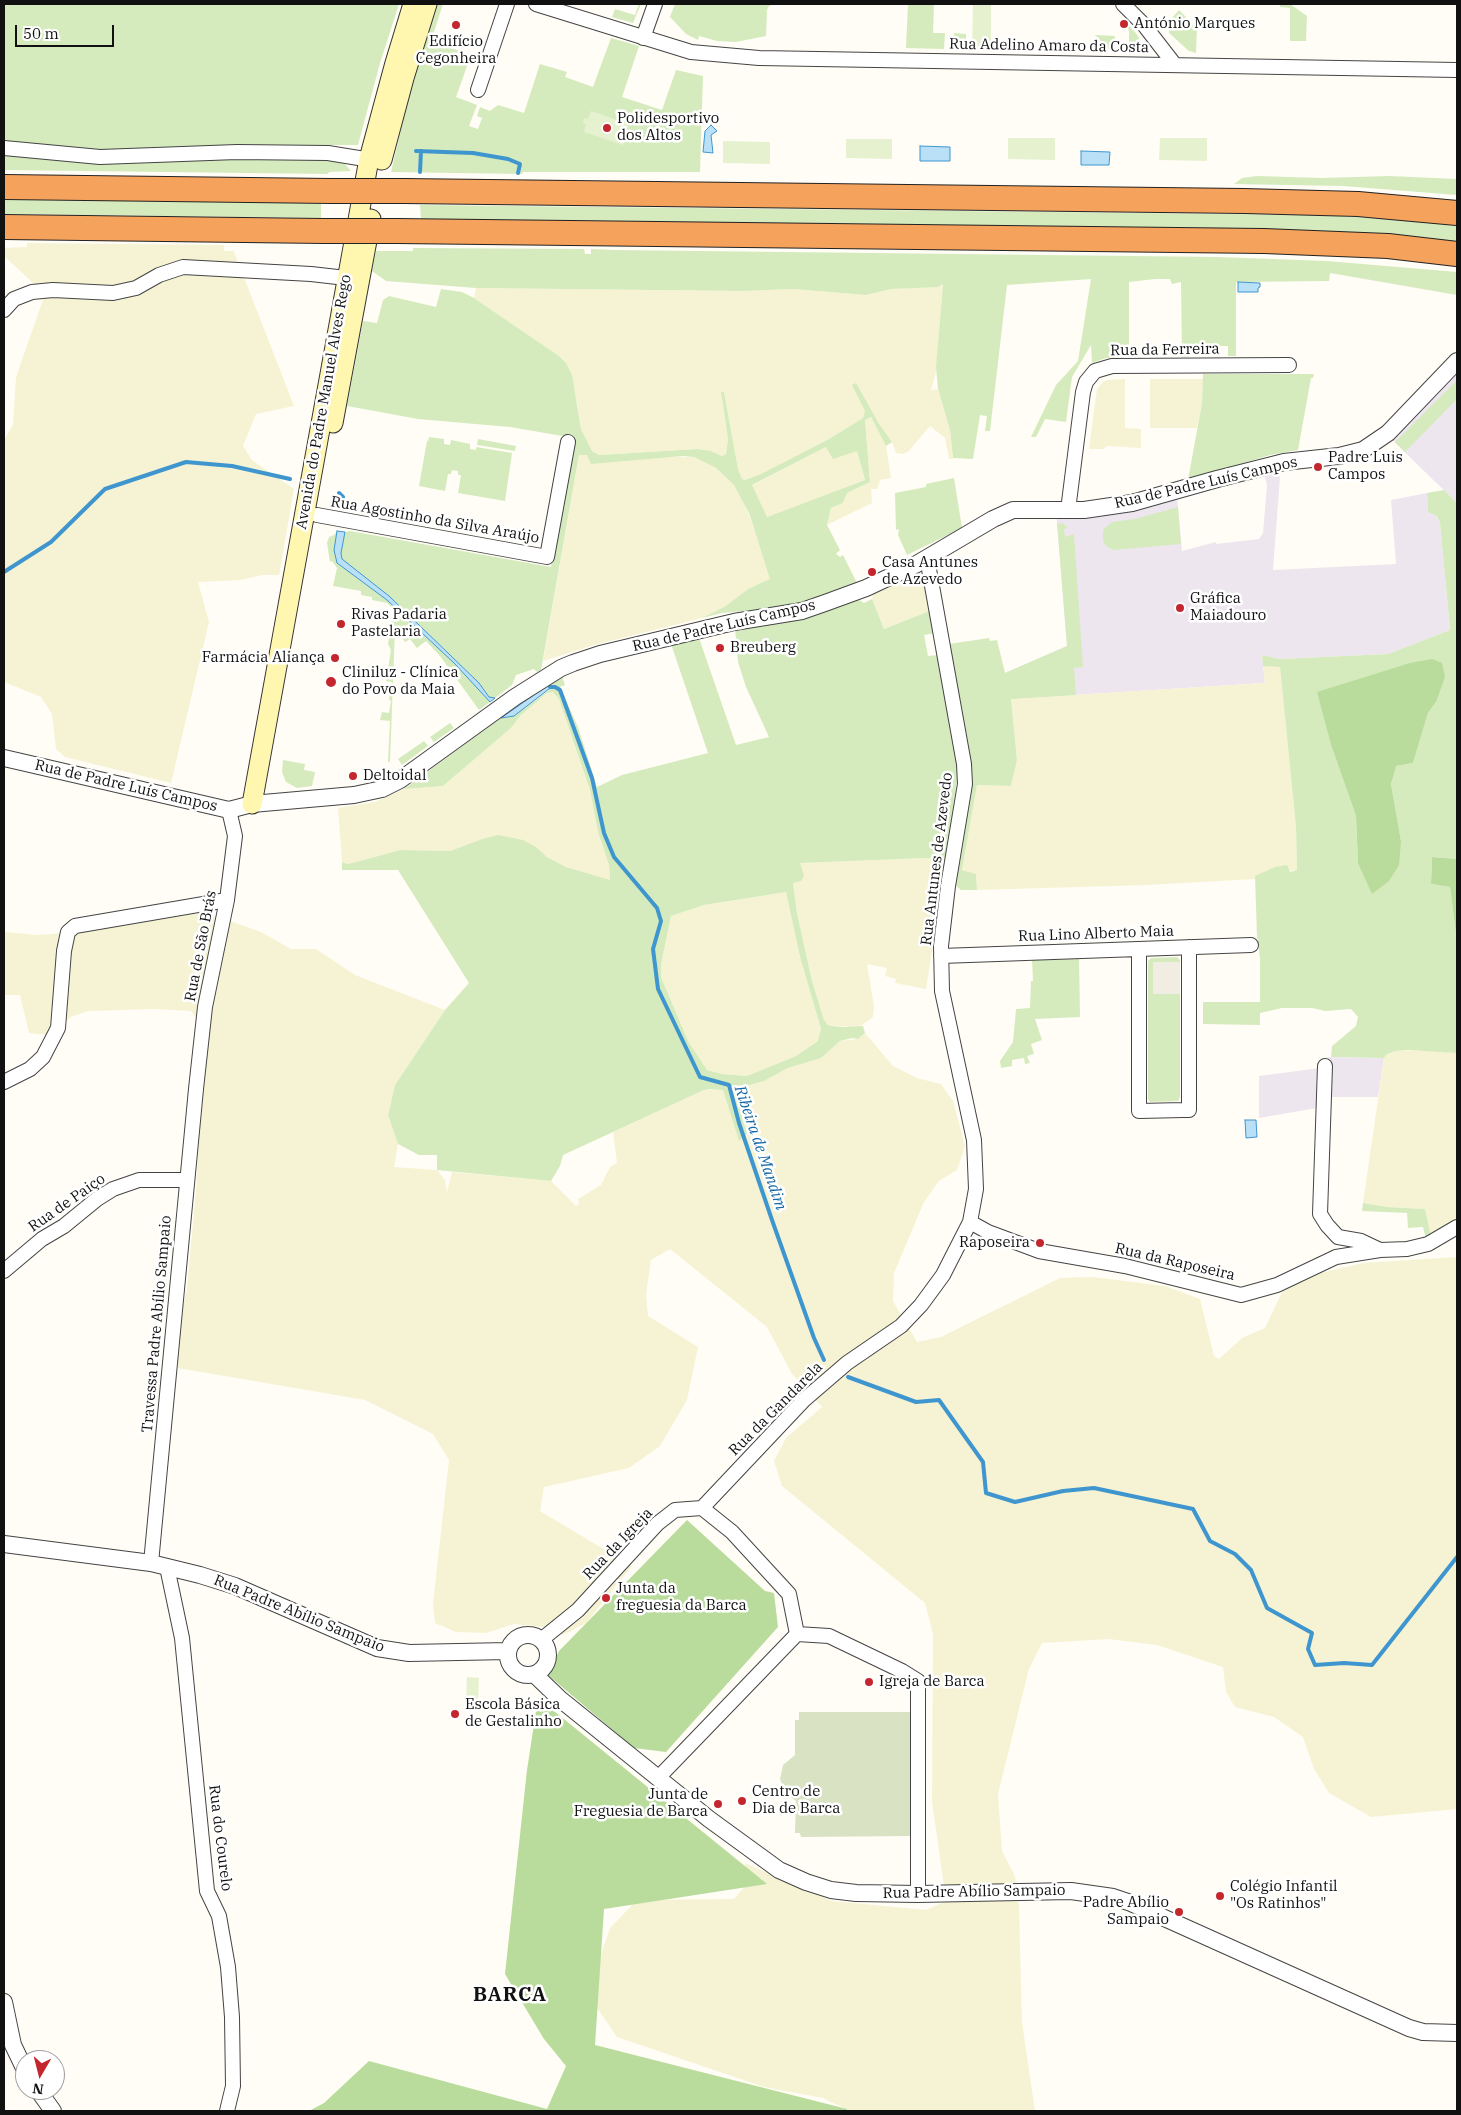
<!DOCTYPE html>
<html>
<head>
<meta charset="utf-8">
<style>
  body { margin:0 }
  #map { position:relative; width:1461px; height:2115px; overflow:hidden; background:#fffdf5; font-family:"IBM Plex Serif",serif }
  canvas { display:block }
  .frame { position:absolute; inset:0; border:5px solid #111; pointer-events:none }
  .north { position:absolute; left:15px; top:2050px; width:50px; height:50px; box-sizing:border-box; background:#fff; border:1px solid #a0a0a0; border-radius:50%; rotate:188deg; font-size:14px; font-weight:700; line-height:20px; text-align:center; color:#111 }
  .north::after { content:''; display:block; margin:auto; width:18px; height:22px; background:#c4262e; clip-path:polygon(50% 0,100% 100%,50% 72%,0 100%) }
  .scale { position:absolute; left:15px; top:25px; width:99px; height:22px; box-sizing:border-box; border:2px solid #111; border-top:0; padding-left:6px; font-size:15px; line-height:18px; white-space:nowrap; color:#111; -webkit-text-stroke:4px #fff; paint-order:stroke }
</style>
</head>
<body>
<div id="map">
<canvas width="1461" height="2115"></canvas>
<div class="frame"></div>
<div class="north">N</div>
<div class="scale">50 m</div>
</div>
<script>
const g = document.querySelector('canvas').getContext('2d');
g.lineJoin = 'round';
function paint(path, color) {
  g.fillStyle = color;
  g.fill(path, 'evenodd');
}
function poly(rows) {
  const path = new Path2D();
  for (const r of rows) {
    if (r.length === 3) {
      path.moveTo(r[0] + r[2], r[1]);
      path.arc(r[0], r[1], r[2], 0, 2 * Math.PI);
      continue;
    }
    path.moveTo(r[0], r[1]);
    for (let i = 2; i < r.length; i += 2) path.lineTo(r[i], r[i + 1]);
  }
  return path;
}
function strokePath(path, color, width, dash) {
  g.strokeStyle = color;
  g.lineWidth = width;
  g.lineCap = dash ? 'butt' : 'round';
  g.setLineDash(dash || []);
  g.stroke(path);
}
function drawText(font, color, halo, rows, align = 'center') {
  g.font = font + ' "IBM Plex Serif",serif';
  g.lineWidth = 5;
  g.setLineDash([]);
  g.textBaseline = 'middle';
  g.strokeStyle = halo;
  g.fillStyle = color;
  for (const [text, x, y, turn = 0] of rows) {
    g.save();
    g.translate(x, y);
    g.rotate((+turn || 0) * Math.PI / 180);
    g.textAlign = isNaN(turn) ? turn : align;
    if (halo) g.strokeText(text, 0, 0);
    g.fillText(text, 0, 0);
    g.restore();
  }
}
paint(poly([
  [1457,363,1457,503,1387,435],
  [1281,464,1273,570,1396,564,1391,500,1427,493,1428,512,1437,516,1440,523,1450,630,1388,654,1280,659,1262,655,1265,683,1011,699,1005,673,1067,646,1056,511,1177,497,1182,551,1216,542,1216,544,1259,539,1263,533,1267,485,1263,469],
  [1327,1057,1384,1058,1378,1097,1326,1097],
  [1320,1068,1323,1107,1259,1118,1259,1076]
]), '#eee6ef');
paint(poly([
  [27,243,224,245,224,251,233,251,233,249,294,406,256,414,243,446,252,460,294,489,279,575,262,575,241,580,198,582,209,622,171,783,65,757,56,749,52,714,41,697,4,682,4,440,13,425,16,377,45,294,4,256,4,248,27,247],
  [943,283,936,372,931,390,938,389,950,430,953,459,949,459,945,438,930,426,908,452,902,454,896,453,892,442,863,405,865,411,863,418,829,439,761,474,745,480,742,479,738,469,724,392,721,393,728,439,726,454,722,456,711,451,698,449,599,455,592,451,581,429,577,402,566,363,559,356,474,298,476,288,743,291,793,289,866,295,891,289,940,286],
  [1125,379,1125,428,1141,429,1141,448,1107,446,1104,449,1089,449,1097,389,1103,382,1107,380],
  [1150,379,1203,379,1202,403,1197,428,1150,428],
  [871,417,886,446,891,478,880,480,877,489,871,489,872,503,827,525,831,508,843,503,847,493,870,482,865,420],
  [826,447,857,451,865,480,767,517,751,486],
  [579,455,694,457,716,468,734,485,743,498,770,576,769,581,748,589,724,607,702,618,594,645,543,661],
  [921,570,926,572,932,610,884,629,872,599,873,592],
  [1263,666,1280,666,1296,827,1297,870,1255,876,1255,879,1147,885,977,890,976,874,962,870,977,785,1011,786,1017,760,1011,699,1265,683],
  [553,692,559,699,590,790,598,832,609,865,610,881,566,867,547,857,536,847,482,839,450,851,400,850,356,862,348,864,342,862,338,808,375,802,404,789,443,786,511,728,521,715,547,693],
  [927,858,946,861,926,989,895,983,896,979,885,976,887,968,867,964,874,1006,873,1017,862,1025,853,1027,828,1025,824,1020,812,981,797,913,793,882,801,881,800,863],
  [786,892,800,957,821,1029,819,1041,796,1056,747,1076,722,1074,707,1070,688,1041,661,977,661,965,671,916,704,905],
  [185,908,225,919,261,932,291,949,316,949,355,975,445,1010,395,1085,388,1115,398,1144,394,1167,437,1170,445,1180,447,1192,452,1172,551,1181,576,1206,579,1204,578,1199,601,1185,610,1167,617,1163,613,1132,704,1090,719,1089,723,1089,739,1140,747,1134,735,1091,743,1087,764,1081,788,1068,821,1058,840,1041,858,1039,865,1033,893,1066,917,1078,941,1084,953,1101,965,1146,957,1170,939,1181,924,1202,894,1273,893,1301,917,1342,941,1337,1060,1278,1092,1277,1165,1286,1200,1299,1214,1356,1219,1359,1242,1338,1265,1328,1282,1292,1307,1276,1363,1263,1457,1257,1457,1809,1371,1817,1329,1793,1314,1769,1303,1737,1274,1717,1235,1707,1226,1692,1223,1667,1157,1645,1108,1639,1042,1643,1029,1669,998,1794,1002,1851,1015,1876,1019,1907,1022,2022,1035,2111,850,2111,823,2098,764,2087,617,2037,593,2002,595,1973,610,1928,637,1900,734,1899,748,1883,745,1863,832,1901,926,1910,946,1901,932,1801,933,1634,925,1603,782,1486,774,1461,786,1438,822,1407,792,1374,767,1327,670,1249,651,1260,646,1295,648,1316,698,1347,687,1400,660,1446,629,1468,544,1487,540,1511,632,1566,586,1623,563,1635,544,1627,514,1624,486,1633,456,1632,435,1623,433,1604,449,1460,433,1434,365,1400,178,1368,179,1321,187,1289,196,1190,205,1030,191,1011,155,1009,88,1011,71,1017,48,1035,29,1033,20,995,4,995,4,932,38,935,80,932],
  [1427,1050,1457,1053,1457,1219,1431,1236,1425,1209,1387,1207,1363,1203,1384,1058,1387,1054,1395,1051]
]), '#f6f3d4');
paint(poly([
  [4,4,399,4,380,63,358,145,301,145,102,152,4,142],
  [437,4,443,4,431,41,471,55,456,97,477,105,469,126,478,129,482,118,477,116,480,107,490,111,498,105,524,113,540,64,567,72,565,77,593,87,611,38,639,46,622,97,662,110,676,70,703,76,700,172,523,172,522,174,391,172,412,83],
  [639,4,641,4,633,23,612,17,615,9,635,15],
  [675,4,775,4,769,6,767,10,766,36,736,42,717,41,699,36,698,40,686,34,670,17],
  [908,4,934,4,933,33,945,33,944,49,906,48],
  [1280,4,1290,4,1307,16,1306,41,1290,41,1290,8,1280,7],
  [1179,10,1186,17,1185,24,1197,25,1196,53,1189,51,1169,33,1170,20],
  [1124,20,1135,32,1139,38,1138,44,1132,52,1129,52,1129,31],
  [954,33,966,34,966,49,954,48],
  [1095,35,1115,36,1115,51,1111,51],
  [4,153,288,155,342,161,351,171,329,172,328,174,4,170],
  [1257,176,1321,178,1389,176,1457,179,1457,195,1343,186,1234,184,1242,178],
  [4,199,321,203,321,218,4,214],
  [420,205,1322,215,1394,219,1457,226,1457,242,1388,234,1301,230,421,219],
  [413,248,584,249,585,254,591,254,591,249,613,250,1217,257,1327,261,1457,272,1457,295,1330,273,1329,281,1236,282,1236,356,1228,356,1228,346,1189,346,1189,357,1182,357,1181,282,1172,284,1170,279,1155,279,1129,282,1129,357,1106,358,1092,363,1091,345,1072,377,1066,422,1045,419,1036,437,1031,437,1056,385,1078,361,1091,279,1007,285,990,431,985,431,987,416,980,415,973,459,953,458,950,430,938,389,936,367,943,284,938,287,891,289,866,295,793,289,743,291,476,288,386,281,372,271,376,251,413,251],
  [441,289,462,292,474,298,559,356,566,363,572,375,581,429,592,451,599,455,698,449,711,451,722,456,726,454,728,439,721,392,724,392,738,469,742,479,745,480,761,474,829,439,863,418,865,411,852,385,856,383,879,424,892,442,886,446,871,417,865,420,870,482,847,493,843,503,831,508,827,525,840,550,836,554,840,557,843,555,858,585,810,602,787,607,722,613,702,618,724,607,748,589,770,579,749,513,734,485,716,468,694,457,683,456,591,464,587,455,579,455,541,670,537,672,534,669,516,675,512,685,495,698,489,697,479,683,389,596,346,563,342,559,341,553,345,532,350,531,551,567,574,438,510,427,418,419,347,406,363,321,377,323,383,300,389,296,436,307],
  [826,447,833,459,857,451,865,480,767,517,752,485],
  [1203,374,1314,374,1313,378,1311,378,1298,450,1270,455,1188,480,1202,403],
  [1457,380,1457,399,1405,452,1395,442],
  [429,437,444,439,444,444,450,445,451,440,470,444,470,449,476,450,476,447,512,453,505,501,458,493,461,475,458,475,458,471,452,470,451,474,448,474,445,491,419,486,427,441,428,441],
  [478,439,516,446,515,451,477,445],
  [954,478,962,528,907,555,898,535,899,529,896,530,895,493,926,487,926,484],
  [1444,490,1457,503,1457,859,1432,857,1431,884,1450,887,1457,942,1457,1053,1409,1050,1395,1051,1387,1054,1384,1058,1331,1057,1332,1046,1356,1026,1358,1017,1351,1009,1325,1011,1312,1008,1282,1008,1260,1013,1260,1025,1203,1024,1203,1002,1260,1002,1260,958,1257,936,1255,876,1275,867,1287,865,1290,872,1297,870,1296,827,1280,667,1263,666,1262,655,1280,659,1388,654,1450,630,1440,523,1437,516,1428,512,1427,493],
  [1436,702,1428,713,1413,763,1395,766,1391,784,1401,841,1358,863,1356,816,1332,748],
  [1178,507,1181,544,1114,550,1107,547,1103,541,1103,530,1112,522,1135,519],
  [1057,523,1064,524,1068,528,1064,529,1065,537,1074,534,1083,667,1074,668,1076,695,1011,699,1017,760,1011,786,977,785,962,870,976,874,977,890,961,890,955,885,971,785,973,785,968,742,949,644,989,638,990,641,997,640,1005,673,1067,646],
  [337,531,337,563,387,600,455,664,490,702,479,710,440,656,426,641,417,648,410,639,405,642,395,628,390,762,388,762,390,721,380,720,382,712,389,713,391,701,389,700,392,682,386,681,391,650,388,644,393,609,387,603,372,600,372,597,361,595,361,591,333,586,337,568,332,561,330,562,327,543,329,537,334,535],
  [858,599,864,603,872,599,884,629,932,610,936,633,924,635,928,656,939,655,958,772,946,861,927,858,800,863,804,876,801,881,793,883,797,913,812,981,824,1020,828,1025,833,1026,844,1027,863,1026,865,1033,858,1039,852,1038,840,1041,821,1058,788,1068,764,1081,743,1087,735,1091,747,1134,739,1141,723,1090,710,1089,704,1090,563,1155,560,1166,551,1181,437,1170,437,1155,419,1155,398,1144,388,1115,395,1085,445,1010,469,983,398,870,342,870,342,862,348,864,356,862,400,850,450,851,482,839,498,835,523,840,536,847,547,857,566,867,610,880,609,865,598,832,590,790,559,699,553,692,547,693,521,715,511,728,443,786,404,789,501,718,514,716,552,688,548,685,562,676,565,685,560,687,578,727,597,787,622,775,708,753,671,644,699,638,736,745,769,737,746,687,738,662,735,629],
  [786,892,800,957,821,1029,818,1041,796,1056,747,1076,722,1074,707,1070,688,1041,661,977,661,965,671,916,704,905],
  [450,723,454,728,434,742,430,737],
  [424,741,428,746,402,765,398,759],
  [283,760,305,764,304,770,315,772,312,786,297,788,286,782,282,772],
  [1177,957,1180,960,1180,1097,1178,1101,1150,1102,1148,1099,1148,961,1151,958],
  [1079,959,1080,1017,1035,1019,1042,1040,1031,1044,1034,1054,1027,1056,1030,1063,1025,1064,1024,1058,1012,1060,1012,1066,1001,1068,1000,1061,1013,1042,1016,1009,1030,1008,1031,981,1033,981,1032,960],
  [1363,1203,1387,1207,1425,1209,1431,1236,1426,1239,1423,1227,1408,1228,1407,1213,1362,1211]
]), '#d5ebbd');
paint(poly([
  [1432,659,1442,663,1445,677,1436,702,1428,713,1413,763,1396,766,1391,784,1401,841,1399,865,1389,881,1372,894,1358,863,1356,816,1332,748,1317,692,1410,663],
  [1432,857,1457,859,1457,942,1450,887,1431,884],
  [687,1520,765,1591,774,1593,778,1627,666,1752,634,1748,548,1675,559,1651],
  [538,1698,767,1884,604,1909,595,2045,847,2109,847,2111,309,2111,324,2103,369,2061,547,2109,566,2066,544,2039,505,1974,527,1770]
]), '#b9dc9c');
paint(poly([
  [799,1712,911,1712,912,1836,801,1837,800,1833,795,1833,796,1801,785,1793,780,1779,783,1765,795,1755,795,1720,799,1720]
]), '#d9e3c4');
paint(poly([
  [973,4,991,4,991,49,972,49],
  [591,111,629,124,627,132,631,134,629,138,625,137,623,145,584,132,586,124,583,123,584,118,588,119],
  [1008,138,1055,138,1055,160,1008,159],
  [1160,138,1207,138,1207,161,1159,160],
  [846,139,892,139,892,159,846,158],
  [723,141,770,142,770,164,723,163],
  [467,1677,479,1678,478,1701,466,1700]
]), '#e6f2cf');
paint(poly([
  [1153,962,1180,962,1180,994,1153,994]
]), '#f1ede2');
const water = poly([
  [711,125,717,131,711,135,713,153,703,152,705,131,711,125],
  [920,146,950,147,950,161,920,161,920,146],
  [1081,151,1110,152,1109,165,1081,165,1081,151],
  [1238,282,1260,283,1260,287,1258,288,1258,292,1238,292,1238,282],
  [337,531,345,532,341,553,342,559,389,596,479,683,489,697,495,698,490,702,455,664,387,600,337,563,334,550,337,531],
  [548,685,555,687,549,689,514,716,501,718,548,685],
  [1245,1120,1256,1120,1257,1137,1246,1138,1245,1120]
]);
paint(water, '#b9e0f7');
strokePath(water, '#3f96cf', 1);
strokePath(poly([
  [416,151,473,153,508,159,520,164,518,173],
  [420,172,421,151],
  [339,493,343,497,343,502],
  [4,572,51,542,105,489,186,462,232,466,290,479],
  [550,687,555,687,560,690,592,778,604,833,614,857,657,908,661,921,653,949,658,989,700,1077,729,1085,739,1123,772,1220,814,1338,824,1360],
  [848,1377,916,1402,939,1400,983,1462,986,1493,1015,1502,1063,1491,1094,1488,1193,1509,1210,1541,1235,1554,1251,1570,1267,1608,1312,1633,1308,1649,1315,1665,1344,1663,1372,1665,1457,1557]
]), '#3f96cf', 4);
const minor = poly([
  [536,4,691,52,759,58,1457,70],
  [1123,4,1144,25,1175,65],
  [643,38,655,4],
  [478,90,507,4],
  [4,148,100,157,237,152,328,153,377,161],
  [4,310,14,299,32,292,53,290,113,293,136,288,159,275,183,267,311,274,346,278],
  [1068,510,1083,392,1086,382,1095,371,1112,366,1289,365],
  [317,515,547,557,568,442],
  [1139,949,1139,1111,1183,1110,1189,1110,1189,947],
  [941,956,1251,945],
  [1325,1066,1320,1214,1327,1225,1338,1237,1361,1241,1380,1250],
  [4,1082,30,1069,43,1057,58,1028,64,951,68,932,75,926,227,900],
  [970,1222,988,1232,1039,1251,1125,1266,1241,1295,1277,1285,1336,1257,1380,1250,1407,1249,1428,1244,1457,1227],
  [4,1271,42,1239,64,1226,97,1199,113,1189,139,1180,186,1180],
  [702,1508,804,1400,847,1363,901,1326,921,1305,943,1275,970,1222,976,1189,974,1140,942,991,941,946,948,886,965,784,964,764,927,558],
  [151,1563,196,1089,205,1007,227,900,235,836,229,810],
  [167,1567,182,1638,207,1891,219,1916,228,1967,232,2017,233,2086,227,2111],
  [541,1640,578,1610,657,1524,675,1510,702,1508,732,1532,789,1594,797,1634],
  [658,1778,797,1634,829,1636,902,1671,918,1681,918,1894]
]);
const tertiary = poly([
  [4,758,229,810,252,804,354,795,382,789,400,780,515,697,561,668,573,663,600,654,734,622,802,611,825,603,866,588,915,565,993,519,1013,510,1084,510,1132,503,1217,479,1284,462,1339,456,1363,450,1388,433,1457,361],
  [4,1544,151,1563,200,1575,235,1586,377,1648,409,1653,508,1651],
  [528,1655,20],
  [534,1674,560,1699,709,1819,779,1870,806,1882,831,1890,856,1893,918,1894,1071,1891,1113,1897,1131,1903,1409,2028,1423,2032,1457,2033],
  [4,2002,13,2045,25,2070],
  [38,2090,53,2111]
]);
const secondary = poly([
  [382,160,404,78,427,4],
  [333,423,371,219],
  [252,804,369,159,395,63,413,4]
]);
const motorway = poly([
  [4,187,331,191],
  [404,191,1244,201,1358,204,1457,213],
  [4,227,324,231],
  [397,231,1264,241,1388,246,1457,254]
]);
strokePath(minor, '#444', 16);
strokePath(tertiary, '#444', 18);
strokePath(secondary, '#333', 21);
strokePath(motorway, '#222', 26);
strokePath(minor, '#fff', 14);
strokePath(tertiary, '#fff', 16);
strokePath(secondary, '#fff6b0', 19);
strokePath(motorway, '#f5a25d', 24);
const motorwayBridge = poly([
  [331,191,404,191],
  [324,231,397,231]
]);
strokePath(motorwayBridge, '#222', 26, []);
strokePath(motorwayBridge, '#f5a25d', 24);
for (const [x, y, r, color] of [
  [1124,24,5,"#c4262e"],
  [456,25,5,"#c4262e"],
  [607,128,5,"#c4262e"],
  [1318,467,5,"#c4262e"],
  [872,572,5,"#c4262e"],
  [1180,608,5,"#c4262e"],
  [341,624,5,"#c4262e"],
  [720,648,5,"#c4262e"],
  [335,658,5,"#c4262e"],
  [331,682,6,"#c4262e"],
  [353,776,5,"#c4262e"],
  [1040,1243,5,"#c4262e"],
  [606,1598,5,"#c4262e"],
  [869,1682,5,"#c4262e"],
  [455,1714,5,"#c4262e"],
  [742,1801,5,"#c4262e"],
  [718,1804,5,"#c4262e"],
  [1220,1896,5,"#c4262e"],
  [1179,1912,5,"#c4262e"]
]) {
  const dot = new Path2D();
  dot.arc(x, y, r, 0, 2 * Math.PI);
  g.fillStyle = color;
  g.fill(dot);
  strokePath(dot, '#fff', 2);
}
drawText('15px', '#111', '#fff', [
  ["António Marques",1134,24],
  ["Edifício",456,42,"center"],
  ["Cegonheira",456,59,"center"],
  ["Polidesportivo",617,119],
  ["dos Altos",617,136],
  ["Padre Luis",1328,458],
  ["Campos",1328,475],
  ["Casa Antunes",882,563],
  ["de Azevedo",882,580],
  ["Gráfica",1190,599],
  ["Maiadouro",1190,616],
  ["Rivas Padaria",351,615],
  ["Pastelaria",351,632],
  ["Breuberg",730,648],
  ["Farmácia Aliança",325,658,"right"],
  ["Cliniluz - Clínica",342,673],
  ["do Povo da Maia",342,690],
  ["Deltoidal",363,776],
  ["Raposeira",1030,1243,"right"],
  ["Junta da",616,1589],
  ["freguesia da Barca",616,1606],
  ["Igreja de Barca",879,1682],
  ["Escola Básica",465,1705],
  ["de Gestalinho",465,1722],
  ["Centro de",752,1792],
  ["Dia de Barca",752,1809],
  ["Junta de",708,1795,"right"],
  ["Freguesia de Barca",708,1812,"right"],
  ["Colégio Infantil",1230,1887],
  ["\"Os Ratinhos\"",1230,1904],
  ["Padre Abílio",1169,1903,"right"],
  ["Sampaio",1169,1920,"right"]
], 'left');
drawText('15px', '#111', '#fff', [
  ["Rua Adelino Amaro da Costa",1049,46,1],
  ["Rua da Ferreira",1165,350,-1],
  ["Avenida do Padre Manuel Alves Rego",324,402,-80],
  ["Rua de Padre Luís Campos",1206,483,-13],
  ["Rua Agostinho da Silva Araújo",435,520,10],
  ["Rua de Padre Luís Campos",724,626,-13],
  ["Rua de Padre Luís Campos",126,786,13],
  ["Rua Antunes de Azevedo",937,859,-83],
  ["Rua Lino Alberto Maia",1096,934,-2],
  ["Rua de São Brás",201,946,-79],
  ["Rua de Paiço",67,1203,-35],
  ["Rua da Raposeira",1175,1262,13],
  ["Travessa Padre Abílio Sampaio",157,1324,-85],
  ["Rua da Gandarela",776,1409,-45],
  ["Rua da Igreja",618,1544,-46],
  ["Rua Padre Abílio Sampaio",299,1614,22],
  ["Rua do Courelo",220,1838,83],
  ["Rua Padre Abílio Sampaio",974,1892,-1]
]);
drawText('italic 16px', '#1768a6', '#fff', [
  ["Ribeira de Mandim",760,1148,71]
]);
g.letterSpacing = '1px';
drawText('bold 20px', '#111', '#fff', [
  ["BARCA",510,1995]
]);
g.letterSpacing = '0px';
</script>
</body>
</html>
